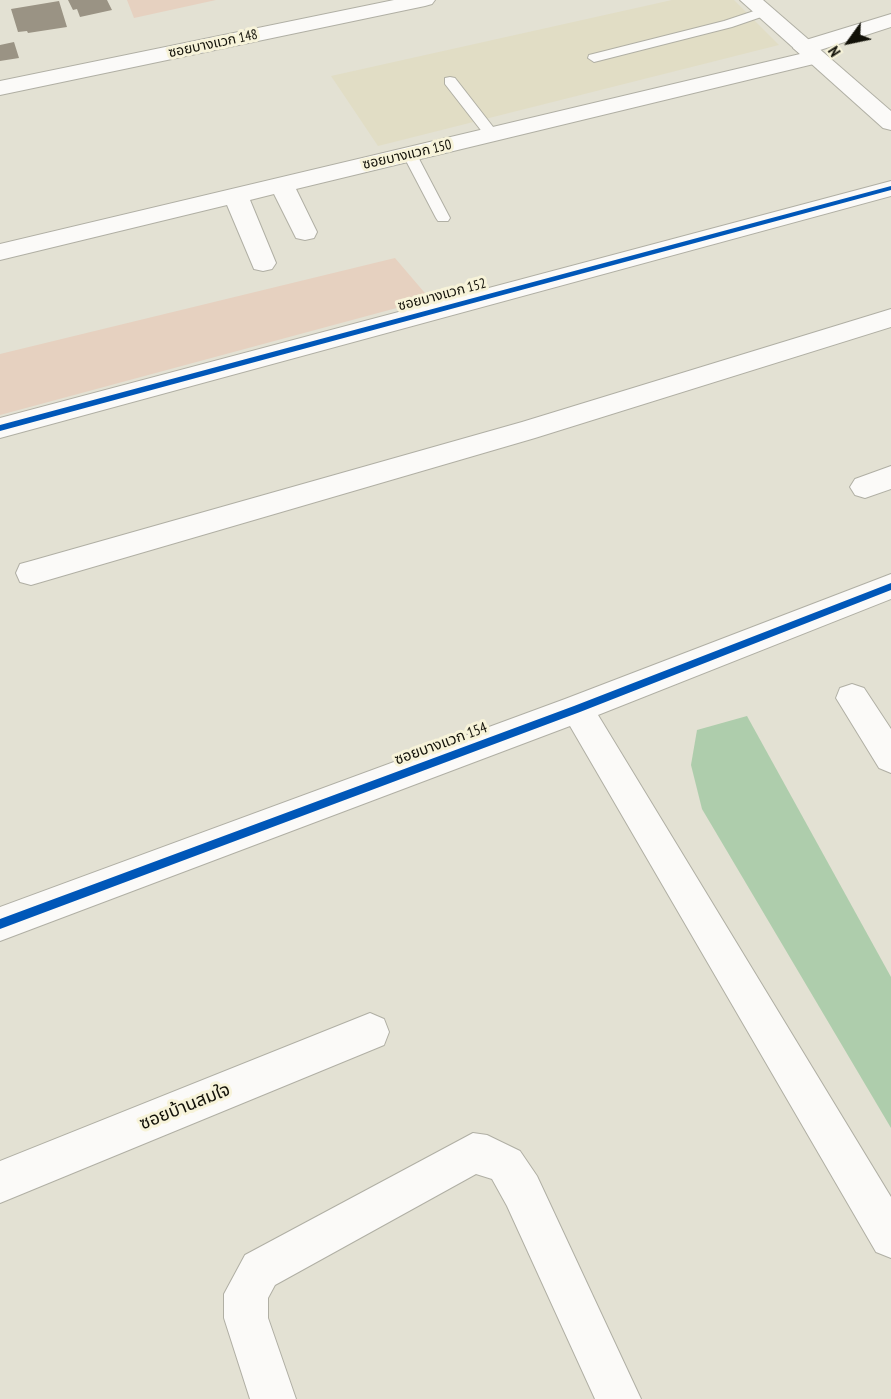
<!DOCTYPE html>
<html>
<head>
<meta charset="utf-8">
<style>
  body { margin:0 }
  #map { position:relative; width:891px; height:1399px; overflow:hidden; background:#e3e1d3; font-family:"PT Sans Narrow",sans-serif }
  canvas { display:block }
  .north { position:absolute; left:819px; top:12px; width:60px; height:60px; -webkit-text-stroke:4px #f7f3d9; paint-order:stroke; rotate:237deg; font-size:16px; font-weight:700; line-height:24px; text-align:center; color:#121108 }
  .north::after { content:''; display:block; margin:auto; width:21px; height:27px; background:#121108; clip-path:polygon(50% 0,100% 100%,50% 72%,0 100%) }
</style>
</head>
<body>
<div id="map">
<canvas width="891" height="1399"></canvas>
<div class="north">N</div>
</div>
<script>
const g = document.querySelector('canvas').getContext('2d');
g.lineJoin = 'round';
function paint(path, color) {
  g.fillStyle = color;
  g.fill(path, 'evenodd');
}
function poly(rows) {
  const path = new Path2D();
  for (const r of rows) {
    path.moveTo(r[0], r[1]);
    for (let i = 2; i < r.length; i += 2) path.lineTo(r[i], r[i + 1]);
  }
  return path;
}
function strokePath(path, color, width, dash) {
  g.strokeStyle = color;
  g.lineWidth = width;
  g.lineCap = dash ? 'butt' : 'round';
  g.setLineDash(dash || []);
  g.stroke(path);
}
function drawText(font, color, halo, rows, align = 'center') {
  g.font = font + ' "PT Sans Narrow","Noto Sans Thai",sans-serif';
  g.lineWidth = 6;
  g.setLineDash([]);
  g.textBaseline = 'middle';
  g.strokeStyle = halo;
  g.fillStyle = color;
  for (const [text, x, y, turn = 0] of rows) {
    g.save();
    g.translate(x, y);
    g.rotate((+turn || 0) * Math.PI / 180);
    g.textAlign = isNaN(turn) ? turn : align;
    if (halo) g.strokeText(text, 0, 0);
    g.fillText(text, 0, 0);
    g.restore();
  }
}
paint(poly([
  [672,0,734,0,779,45,378,146,331,76]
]), '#e1ddc5');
paint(poly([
  [127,0,216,0,134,18],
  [395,258,430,299,0,415,0,354]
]), '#e6d1c0');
paint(poly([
  [747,716,891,977,891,1128,702,809,691,765,697,730]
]), '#aecdac');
paint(poly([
  [68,0,107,0,112,10,80,17,77,9,73,10],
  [59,1,67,27,28,33,27,31,18,32,11,9],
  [14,42,19,58,0,61,0,45]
]), '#9a9384');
const service = poly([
  [763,8,767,9,767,15,732,27,594,62,588,58,589,55,724,21,763,8],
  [450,77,455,78,497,132,497,138,487,138,445,84,445,78,450,77],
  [410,151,417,155,450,218,448,221,438,221,436,218,403,155,410,151]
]);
const minor = poly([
  [394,0,435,0,432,4,425,6,0,95,0,81,394,0],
  [891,14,891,27,817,51,825,57,822,62,296,189,317,232,314,238,305,240,296,238,274,194,250,200,276,263,272,269,263,271,254,269,227,205,0,260,0,244,800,54,793,48,796,43,891,14],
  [891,181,891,196,0,438,0,418,891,181],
  [891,309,891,327,535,438,31,585,20,582,16,573,20,564,31,561,522,422,891,309],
  [891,466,891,489,865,498,855,495,850,487,855,479,891,466],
  [891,574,891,599,598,715,891,1197,891,1258,876,1252,570,726,0,941,0,907,565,699,891,574],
  [852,684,864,688,891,729,891,773,879,768,836,698,840,688,852,684],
  [370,1013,384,1019,389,1032,384,1045,0,1203,0,1161,370,1013],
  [473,1133,487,1135,520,1151,537,1176,641,1399,595,1399,507,1206,492,1179,476,1174,275,1285,268,1298,268,1318,296,1399,250,1399,224,1318,224,1294,245,1255,473,1133]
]);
const secondary = poly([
  [740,0,763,0,891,111,891,130,883,128,740,0]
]);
strokePath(service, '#b0afa4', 2);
strokePath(minor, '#b0afa4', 2);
strokePath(secondary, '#b0afa4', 2);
paint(service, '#fbfaf8');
paint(minor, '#fbfaf8');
paint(secondary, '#fbfaf8');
paint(poly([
  [891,186,891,190,0,431,0,425,891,186],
  [891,583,891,590,580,712,0,929,0,919,574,706,891,583]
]), '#0057b8');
drawText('14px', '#121108', '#f7f3d9', [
  ["ซอยบางแวก 148",213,44,-12],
  ["ซอยบางแวก 150",407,155,-13],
  ["ซอยบางแวก 152",442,295,-15]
]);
drawText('15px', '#121108', '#f7f3d9', [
  ["ซอยบางแวก 154",441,744,-20]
]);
drawText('18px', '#121108', '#f7f3d9', [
  ["ซอยบ้านสมใจ",185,1107,-22]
]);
</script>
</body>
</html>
